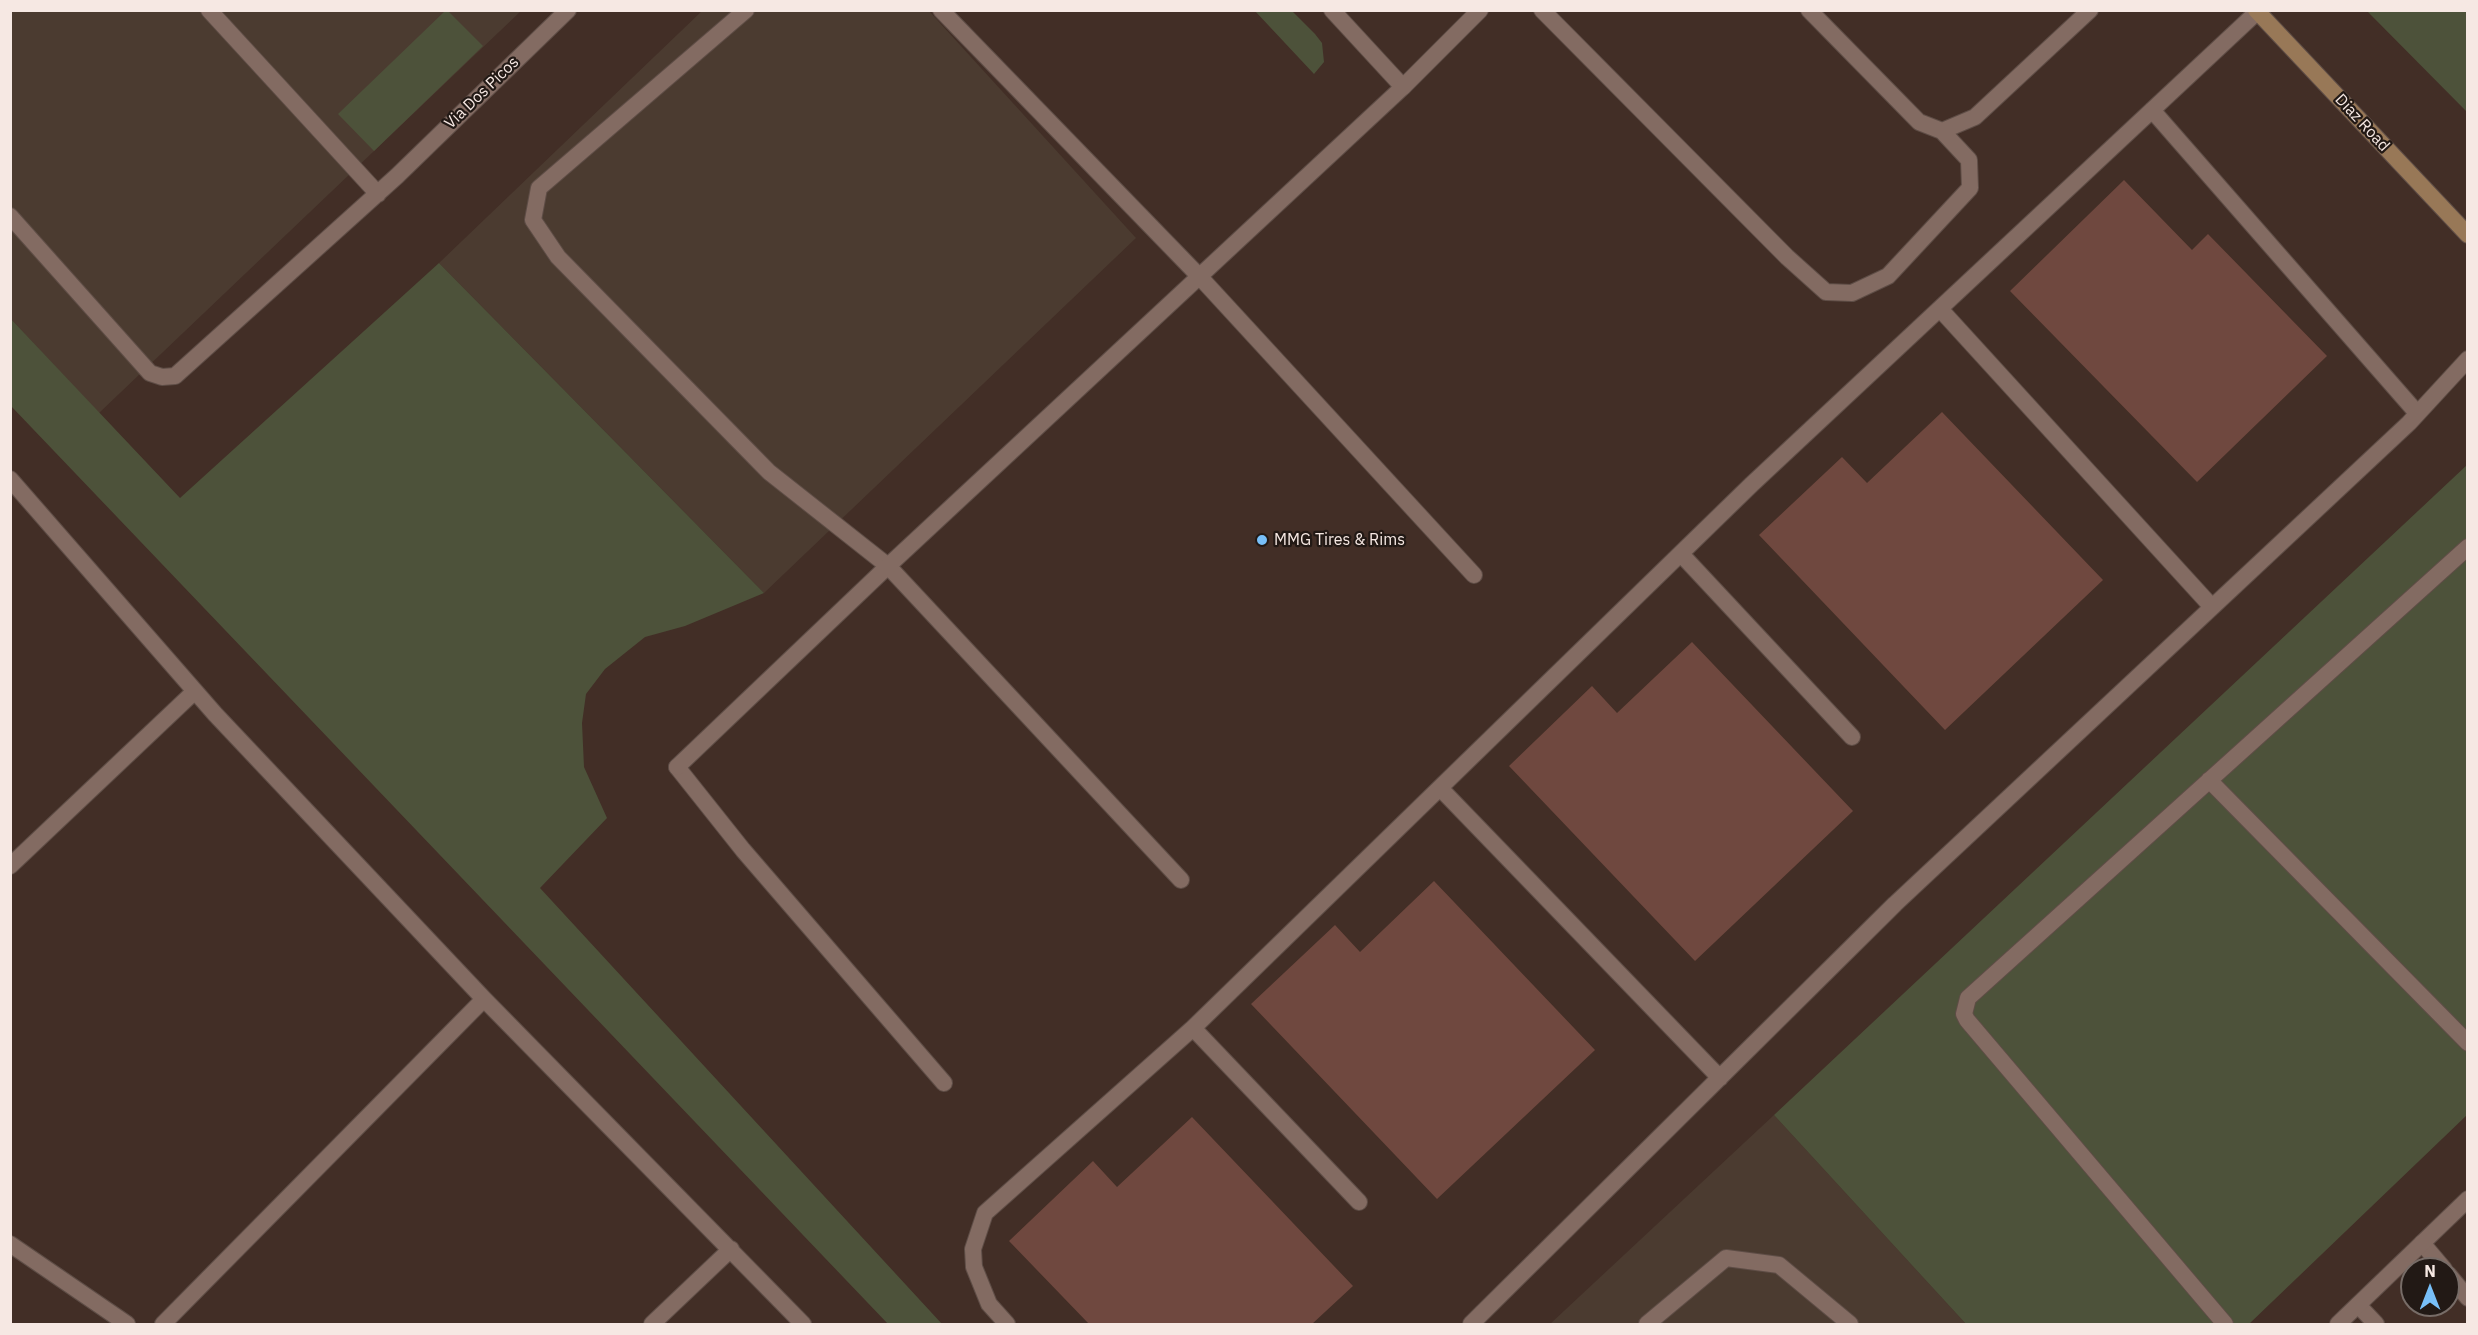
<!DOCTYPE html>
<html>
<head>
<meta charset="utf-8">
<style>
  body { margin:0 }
  #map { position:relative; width:2478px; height:1335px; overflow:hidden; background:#422e26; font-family:"IBM Plex Sans",sans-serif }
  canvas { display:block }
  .frame { position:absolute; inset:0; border:12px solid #f6e8e3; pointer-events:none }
  .north { position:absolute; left:2400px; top:1257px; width:60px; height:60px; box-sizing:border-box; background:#221915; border:2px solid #776c67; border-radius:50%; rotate:0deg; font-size:16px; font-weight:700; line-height:24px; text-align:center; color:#f6e8e3 }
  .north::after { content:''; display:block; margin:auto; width:21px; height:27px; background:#78bff8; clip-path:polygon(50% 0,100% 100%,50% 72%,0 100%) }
</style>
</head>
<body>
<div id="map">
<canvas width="2478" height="1335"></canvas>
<div class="frame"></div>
<div class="north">N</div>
</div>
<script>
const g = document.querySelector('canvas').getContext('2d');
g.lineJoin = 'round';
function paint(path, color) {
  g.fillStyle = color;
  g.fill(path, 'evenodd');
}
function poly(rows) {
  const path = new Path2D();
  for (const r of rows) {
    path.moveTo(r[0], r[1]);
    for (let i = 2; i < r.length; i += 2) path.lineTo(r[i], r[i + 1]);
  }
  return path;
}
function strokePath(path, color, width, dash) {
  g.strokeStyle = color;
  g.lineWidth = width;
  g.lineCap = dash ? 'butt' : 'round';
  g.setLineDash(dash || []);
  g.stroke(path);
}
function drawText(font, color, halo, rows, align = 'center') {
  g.font = font + ' "IBM Plex Sans",sans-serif';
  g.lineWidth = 4.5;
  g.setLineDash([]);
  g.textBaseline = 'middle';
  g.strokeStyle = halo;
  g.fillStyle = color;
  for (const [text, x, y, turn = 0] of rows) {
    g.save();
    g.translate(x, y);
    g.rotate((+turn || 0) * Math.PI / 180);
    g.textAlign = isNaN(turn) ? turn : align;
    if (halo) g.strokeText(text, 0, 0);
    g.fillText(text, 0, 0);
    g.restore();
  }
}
paint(poly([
  [703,10,929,11,1136,238,764,593,439,263],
  [11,11,521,11,99,413,11,319],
  [1774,1115,1966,1324,1550,1324]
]), '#4b3b30');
paint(poly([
  [445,11,448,11,483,46,374,151,338,114],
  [1255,11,1292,11,1315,34,1322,43,1324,62,1314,74],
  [2367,11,2467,11,2467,112],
  [439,263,764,593,685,626,645,637,605,669,586,694,582,723,584,767,607,818,540,888,942,1324,888,1324,11,406,11,319,180,498],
  [2467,465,2467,1115,2249,1324,1966,1324,1774,1115]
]), '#4d523a');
paint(poly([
  [2124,180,2192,250,2208,234,2327,356,2197,482,2010,291],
  [1942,412,2103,580,1945,730,1759,535,1842,457,1867,483],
  [1692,642,1853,811,1695,961,1509,766,1592,686,1617,713],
  [1434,881,1595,1050,1437,1199,1251,1004,1335,925,1360,952],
  [1192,1117,1353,1286,1312,1324,1089,1324,1009,1241,1093,1161,1117,1187]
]), '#6f483f');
const service = poly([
  [209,10,378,194],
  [746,10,539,188,533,220,558,257,769,472,888,566,1181,880],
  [941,10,1199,276,1474,575],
  [1332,10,1403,87],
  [1542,10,1787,257,1826,292,1852,293,1888,276,1970,188,1969,160,1942,131],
  [1809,10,1919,122,1942,131,1975,117,2090,10],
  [2152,110,2417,413],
  [10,216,150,373,162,377,175,376,397,176,568,10],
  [1940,309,2212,607],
  [10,479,215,714,484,999,803,1324],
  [1681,554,1852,737],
  [677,767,743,850,944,1083],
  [2209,780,2468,1043],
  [1440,788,1720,1078],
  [10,866,195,691],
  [1193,1028,1359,1202],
  [2422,1243,2444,1269],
  [2448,1274,2468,1298],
  [2358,1305,2376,1324],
  [163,1324,484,999],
  [652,1324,731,1249],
  [1007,1324,989,1304,974,1267,973,1249,985,1213,1193,1028,1751,485,2257,12],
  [1471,1324,1895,904,2409,423,2468,359],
  [1647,1324,1726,1258,1779,1265,1850,1324],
  [2225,1324,1967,1020,1964,1014,1968,998,2468,547]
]);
const minor = poly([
  [677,767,888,566,1403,87,1480,10]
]);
const tertiary = poly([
  [10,1244,127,1324],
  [2338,1324,2468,1199]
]);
const secondary = poly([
  [2256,10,2468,235]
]);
strokePath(service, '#5e4d46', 18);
strokePath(minor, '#5e4d46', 18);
strokePath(tertiary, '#5e4d46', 18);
strokePath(secondary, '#5e4d46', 18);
strokePath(service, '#836b62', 16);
strokePath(minor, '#836b62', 16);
strokePath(tertiary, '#836b62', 16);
strokePath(secondary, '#987857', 16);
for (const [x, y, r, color] of [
  [1262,540,6,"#78bff8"]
]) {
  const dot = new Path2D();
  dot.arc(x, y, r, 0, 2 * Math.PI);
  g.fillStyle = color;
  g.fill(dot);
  strokePath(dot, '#221915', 2);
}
drawText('16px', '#f6e8e3', '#221915', [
  ["Via Dos Picos",482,93,-44],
  ["Diaz Road",2362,123,47]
]);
drawText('16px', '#f6e8e3', '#221915', [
  ["MMG Tires & Rims",1274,540]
], 'left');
</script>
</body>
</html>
